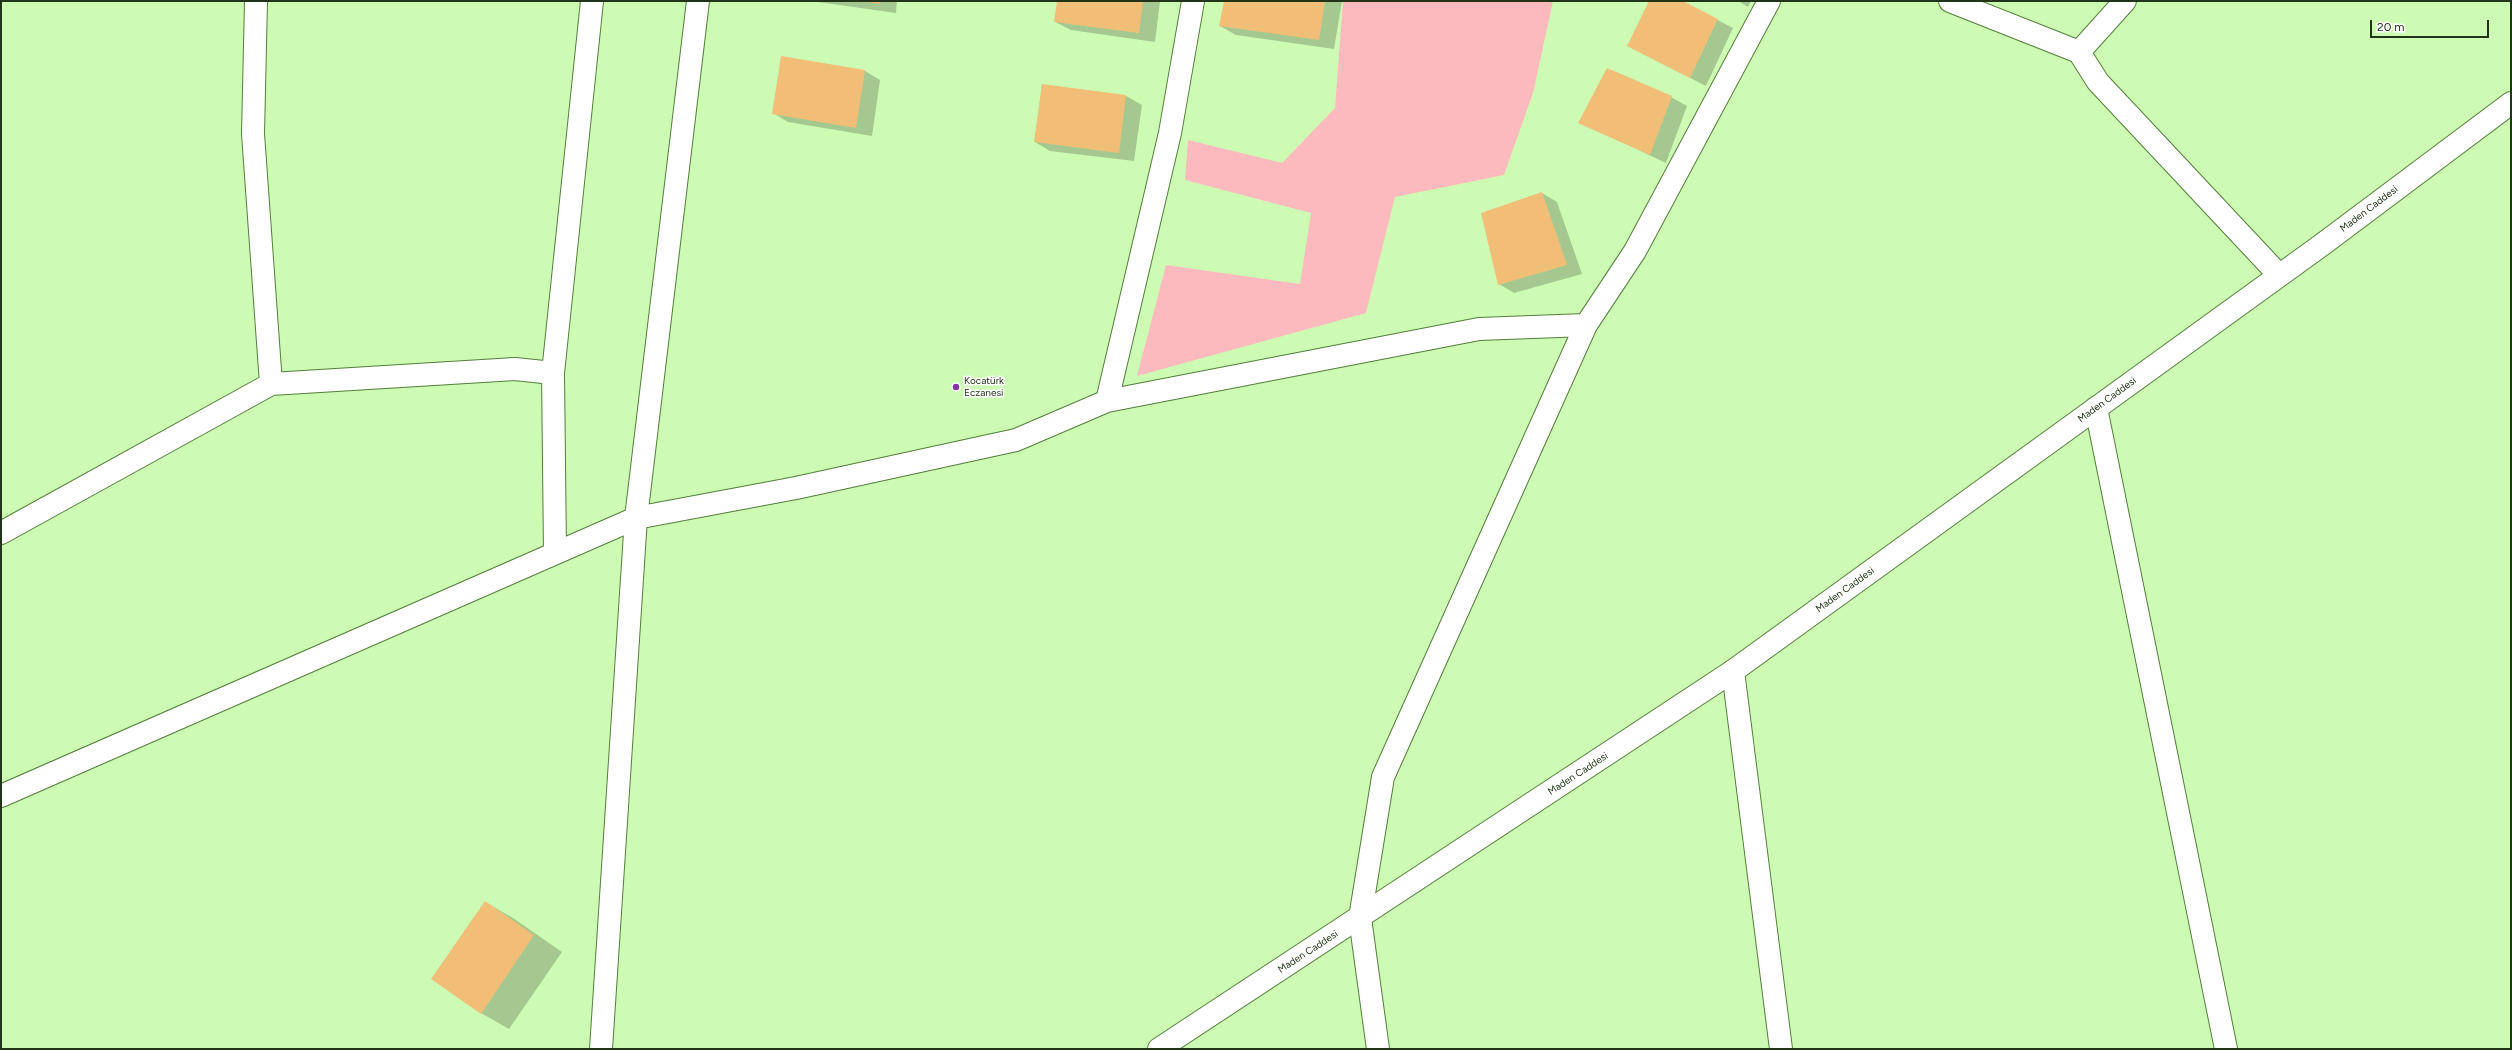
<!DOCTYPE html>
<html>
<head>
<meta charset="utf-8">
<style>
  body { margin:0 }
  #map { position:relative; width:2512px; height:1050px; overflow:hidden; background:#cdfbb3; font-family:Figtree,sans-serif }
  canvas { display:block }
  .frame { position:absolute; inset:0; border:2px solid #223418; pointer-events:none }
  .scale { position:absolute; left:2370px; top:20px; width:119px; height:18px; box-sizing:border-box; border:2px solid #223418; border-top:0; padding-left:5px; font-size:12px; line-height:14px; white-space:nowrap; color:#223418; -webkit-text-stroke:3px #fff; paint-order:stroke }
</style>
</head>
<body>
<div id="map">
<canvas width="2512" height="1050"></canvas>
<div class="frame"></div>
<div class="scale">20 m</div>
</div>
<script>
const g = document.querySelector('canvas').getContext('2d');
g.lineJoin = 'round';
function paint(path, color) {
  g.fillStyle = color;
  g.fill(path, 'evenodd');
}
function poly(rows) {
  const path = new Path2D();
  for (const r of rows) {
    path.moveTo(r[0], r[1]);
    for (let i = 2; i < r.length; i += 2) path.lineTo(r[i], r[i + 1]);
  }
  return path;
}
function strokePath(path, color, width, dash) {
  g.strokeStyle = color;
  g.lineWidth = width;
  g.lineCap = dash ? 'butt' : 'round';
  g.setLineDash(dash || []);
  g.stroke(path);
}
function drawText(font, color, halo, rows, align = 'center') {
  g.font = font + ' Figtree,sans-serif';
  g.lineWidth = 3;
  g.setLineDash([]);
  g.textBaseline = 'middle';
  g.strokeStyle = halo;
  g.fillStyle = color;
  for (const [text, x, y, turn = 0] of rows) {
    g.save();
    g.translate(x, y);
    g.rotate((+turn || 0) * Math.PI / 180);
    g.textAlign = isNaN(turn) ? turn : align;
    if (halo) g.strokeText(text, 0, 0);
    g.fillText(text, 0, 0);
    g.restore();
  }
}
paint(poly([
  [1343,1,1553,1,1533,93,1504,175,1395,197,1366,313,1137,376,1166,265,1300,284,1311,213,1185,180,1188,140,1282,163,1335,108]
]), '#fdbabe');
paint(poly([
  [811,1,897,1,896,13],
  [1058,1,1160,1,1155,42,1071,30,1055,22],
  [1225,1,1342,1,1334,49,1236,35,1220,26],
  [1650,1,1681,1,1733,28,1706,86,1643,54],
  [1738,1,1751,1,1748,7],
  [782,57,865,71,880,80,872,136,788,122,773,113],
  [1042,85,1126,96,1142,105,1134,161,1050,151,1035,142],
  [1671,97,1687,106,1666,163,1579,122],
  [1542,193,1557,202,1582,274,1514,293,1499,284],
  [485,902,513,918,562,952,509,1029,481,1013]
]), '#0003');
paint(poly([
  [862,1,881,1,880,4],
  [1057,1,1143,1,1139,33,1054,22],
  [1224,1,1325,1,1319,40,1219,26],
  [1649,1,1683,1,1718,19,1690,78,1627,46],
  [781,56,865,70,856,128,772,114],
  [1607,68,1672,96,1650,155,1578,123],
  [1042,84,1126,95,1119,153,1034,142],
  [1542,192,1567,265,1498,285,1481,213],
  [485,901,534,935,481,1014,431,979]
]), '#f0be77');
const minor = poly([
  [256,1,253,134,271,384],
  [1950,1,2079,52,2098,82,2279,275],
  [2079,52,2125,1],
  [1107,401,1170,133,1193,1],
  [2096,408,2226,1049],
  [1,533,271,384,515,369,553,373],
  [555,553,553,373,592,1],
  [1733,671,1781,1049],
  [1,796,636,518,796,488,1016,440,1107,401,1479,329,1586,325],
  [601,1049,636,518,698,1],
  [1378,1049,1360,918,1383,777,1586,325,1635,251,1769,1]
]);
const major = poly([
  [1159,1049,1733,671,2323,244,2511,103]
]);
strokePath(minor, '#547e3b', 24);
strokePath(major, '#547e3b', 24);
strokePath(minor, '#fff', 22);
strokePath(major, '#fff', 22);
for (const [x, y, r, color] of [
  [956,387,4,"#8433a3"]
]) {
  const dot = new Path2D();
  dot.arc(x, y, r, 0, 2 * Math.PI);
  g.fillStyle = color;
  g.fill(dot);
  strokePath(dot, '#fff', 1.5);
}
drawText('10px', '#223418', '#fff', [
  ["Maden Caddesi",2369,209,-37],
  ["Maden Caddesi",2107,400,-36],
  ["Maden Caddesi",1845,590,-36],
  ["Maden Caddesi",1578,774,-33],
  ["Maden Caddesi",1308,952,-33]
]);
drawText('10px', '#223418', '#fff', [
  ["Kocatürk",964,381],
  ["Eczanesi",964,393]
], 'left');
</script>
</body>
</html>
